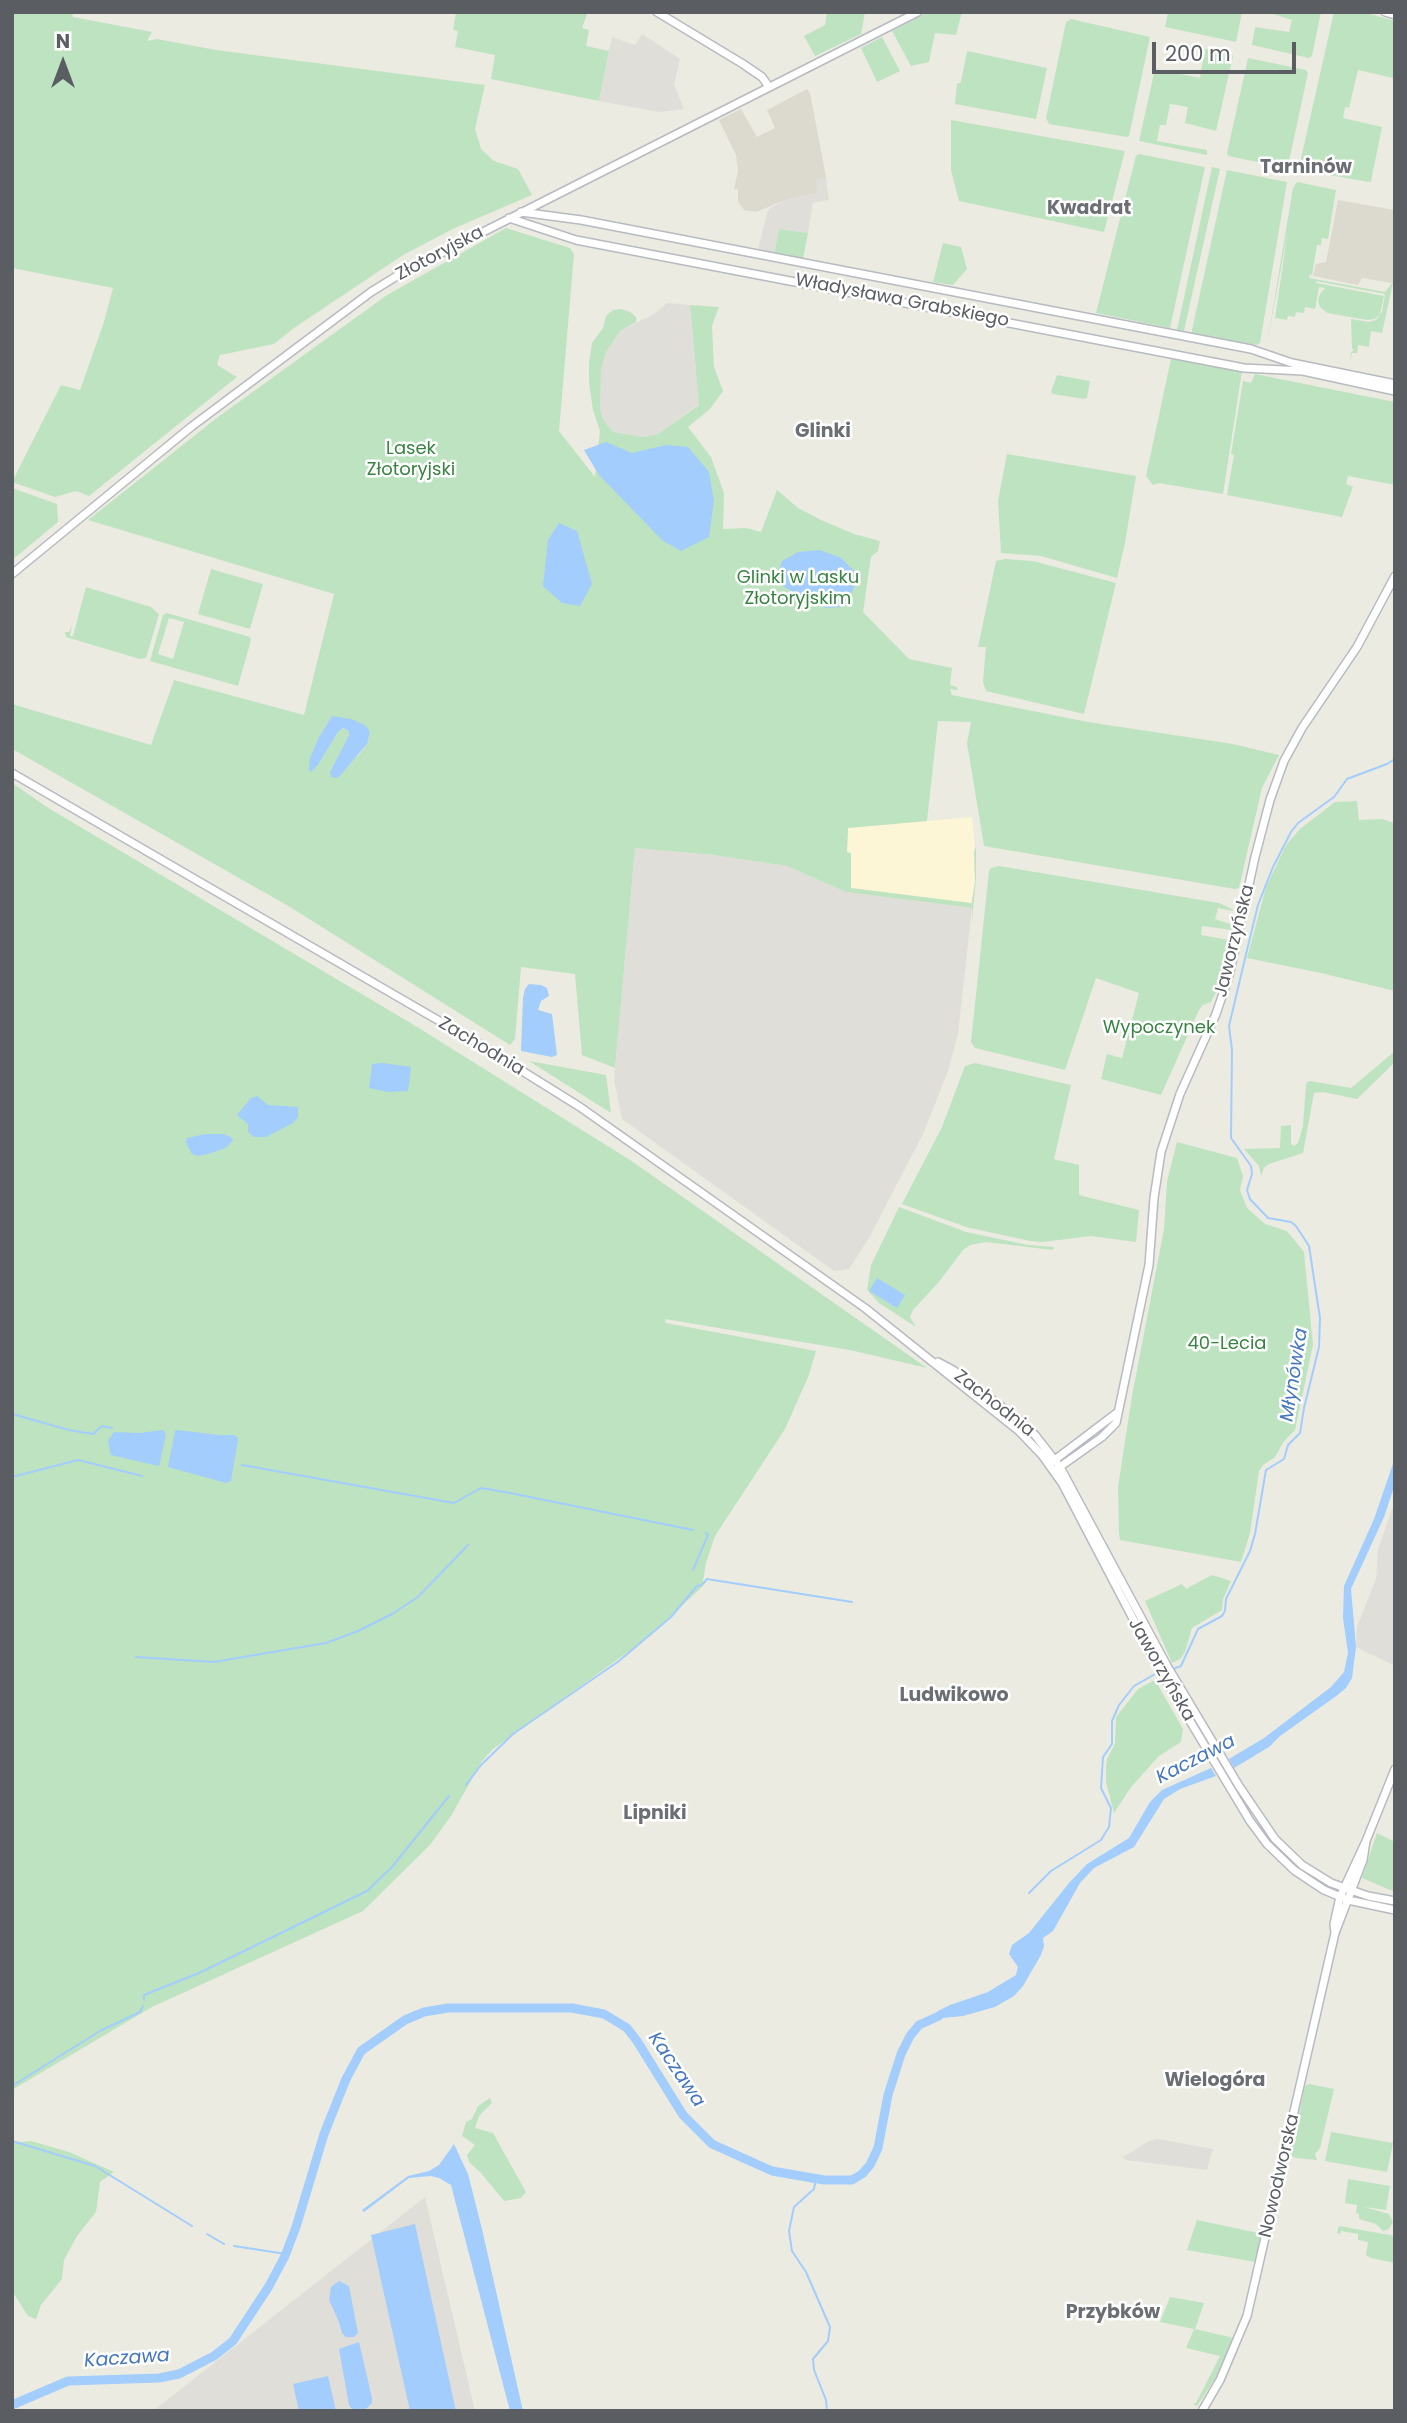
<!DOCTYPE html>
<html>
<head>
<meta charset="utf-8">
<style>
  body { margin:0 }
  #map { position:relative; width:1407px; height:2423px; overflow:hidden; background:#ecebe1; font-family:Poppins,sans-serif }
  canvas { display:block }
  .frame { position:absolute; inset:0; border:14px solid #5a5d62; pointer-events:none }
  .north { position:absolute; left:28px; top:28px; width:70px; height:70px; -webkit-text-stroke:5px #fff; paint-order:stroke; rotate:0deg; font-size:19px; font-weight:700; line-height:28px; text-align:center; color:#5a5d62 }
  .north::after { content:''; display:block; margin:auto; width:24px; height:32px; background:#5a5d62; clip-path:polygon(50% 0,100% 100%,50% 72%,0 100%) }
  .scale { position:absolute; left:1152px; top:42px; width:144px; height:32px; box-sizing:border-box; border:4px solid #5a5d62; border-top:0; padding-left:9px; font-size:21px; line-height:24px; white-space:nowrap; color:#5a5d62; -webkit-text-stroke:5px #fff; paint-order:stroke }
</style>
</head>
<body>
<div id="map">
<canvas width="1407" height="2423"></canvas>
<div class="frame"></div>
<div class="north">N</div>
<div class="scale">200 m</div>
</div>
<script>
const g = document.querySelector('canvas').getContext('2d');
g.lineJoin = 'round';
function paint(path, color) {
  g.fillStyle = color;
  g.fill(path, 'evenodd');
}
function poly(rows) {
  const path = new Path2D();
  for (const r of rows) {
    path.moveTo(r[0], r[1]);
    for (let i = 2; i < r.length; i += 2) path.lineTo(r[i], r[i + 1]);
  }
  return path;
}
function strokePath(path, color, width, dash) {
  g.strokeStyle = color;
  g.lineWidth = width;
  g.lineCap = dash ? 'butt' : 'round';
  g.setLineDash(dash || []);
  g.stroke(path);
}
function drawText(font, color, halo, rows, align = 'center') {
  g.font = font + ' Poppins,sans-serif';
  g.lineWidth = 5;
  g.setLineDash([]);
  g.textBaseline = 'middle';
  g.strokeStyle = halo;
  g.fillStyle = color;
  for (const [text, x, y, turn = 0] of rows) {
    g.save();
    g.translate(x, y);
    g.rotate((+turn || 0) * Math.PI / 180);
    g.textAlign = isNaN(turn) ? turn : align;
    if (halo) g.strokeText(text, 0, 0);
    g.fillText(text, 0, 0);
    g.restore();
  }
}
paint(poly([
  [972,817,976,859,973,908,846,891,848,828]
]), '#fcf6d6');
paint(poly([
  [642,34,680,59,674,84,684,109,659,112,599,101,612,37,635,45],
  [826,177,829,200,813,203,808,233,779,229,774,254,758,250,767,213,770,208,788,199,816,193,816,179],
  [667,303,690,305,699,404,658,434,643,437,613,432,604,421,600,410,601,370,606,352,620,331,654,314],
  [635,848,713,855,787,866,846,892,972,908,958,1034,948,1071,923,1134,869,1238,849,1269,834,1271,622,1119,614,1080],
  [1395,1501,1395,1666,1356,1647,1357,1627,1376,1579,1378,1549],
  [1158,2139,1213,2149,1207,2170,1126,2160,1123,2157,1149,2141],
  [425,2197,475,2411,153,2411]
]), '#e0ded9');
paint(poly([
  [807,89,810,93,826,177,816,180,817,193,788,199,756,212,744,210,738,202,738,189,734,189,738,171,736,155,719,120,741,109,757,137,775,128,767,110],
  [1338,200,1395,210,1395,269,1392,283,1362,278,1358,285,1313,276,1316,264,1326,262]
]), '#dcdacf');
paint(poly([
  [12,12,72,12,73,17,152,32,147,41,157,39,216,50,485,85,475,129,481,149,494,161,518,169,532,195,455,228,403,255,294,328,274,344,220,355,217,365,237,377,89,496,76,491,55,497,12,482,61,385,80,390,104,322,113,288,12,268],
  [456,12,588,12,582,28,589,30,586,46,609,51,599,101,491,79,495,55,455,47,458,31,453,30],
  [827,12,865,12,861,34,815,56,804,36,825,25],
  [928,12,962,12,956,35,935,33,929,62,911,66,892,31],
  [1168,12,1242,12,1236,42,1165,27],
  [1267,12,1321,12,1312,56,1309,58,1252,45,1255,27,1289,32,1292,20],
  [1334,12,1363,12,1395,21,1393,78,1358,70,1349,108,1345,107,1343,118,1382,127,1371,181,1369,182,1301,170,1299,167],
  [1071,19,1150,37,1129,136,1127,137,1049,124,1046,118,1066,22],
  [882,37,900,71,877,82,861,48],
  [1205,49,1231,53,1233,56,1216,131,1185,123,1188,107,1170,104,1166,125,1160,125,1157,141,1207,150,1207,155,1139,141,1155,69,1200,78],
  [967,51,1047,68,1036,119,955,104,957,84,961,82],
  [1248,58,1306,70,1308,73,1288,166,1286,168,1228,156,1227,153],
  [951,120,1125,151,1104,232,959,201,951,170],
  [1139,154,1205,167,1170,328,1096,313,1136,156],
  [1212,167,1220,169,1184,331,1177,330],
  [1227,170,1287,182,1260,343,1256,345,1192,333,1192,330],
  [1297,182,1336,190,1328,239,1322,238,1321,245,1317,245,1312,275,1310,274,1309,278,1385,292,1392,283,1395,269,1395,273,1382,333,1371,331,1369,347,1358,345,1357,353,1352,353,1350,363,1351,352,1354,350,1352,349,1351,319,1369,322,1376,320,1382,312,1385,294,1316,281,1316,283,1384,296,1380,314,1375,319,1367,320,1327,313,1320,307,1318,300,1320,294,1325,288,1319,287,1315,309,1305,307,1304,313,1296,312,1295,317,1288,316,1287,320,1275,318,1288,230,1267,344,1293,188],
  [506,228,570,248,574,254,559,431,595,477,600,431,593,410,589,382,589,362,592,343,603,328,606,316,613,310,621,309,630,312,636,317,636,322,620,331,606,352,601,370,600,410,604,421,613,432,643,437,658,434,699,405,690,305,719,307,712,326,714,367,723,391,710,409,688,427,711,457,724,493,723,529,746,528,761,532,777,490,798,508,821,520,854,534,880,541,878,551,871,557,863,612,909,659,952,668,950,685,957,687,958,690,950,689,952,695,1088,722,1233,744,1279,755,1262,788,1239,888,1235,889,984,846,967,743,971,722,938,721,927,821,848,828,847,852,851,853,851,888,971,903,971,906,975,882,974,852,976,846,976,878,972,920,972,908,846,892,787,866,713,855,635,848,615,1068,582,1055,575,974,521,967,515,1039,510,1045,290,907,14,750,12,751,12,704,151,745,174,680,304,715,334,594,88,520,218,417,387,295],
  [327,723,370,732,367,744,358,756,330,772,349,735,348,730,343,728,338,732,318,765,310,772,310,758],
  [779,229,808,233,803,259,774,254],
  [943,243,961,247,967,269,953,285,933,282],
  [1171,359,1242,371,1223,494,1159,483,1153,485,1146,476],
  [1255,374,1395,402,1395,485,1348,476,1346,484,1353,487,1342,517,1227,495,1234,455,1231,454,1243,381,1251,383],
  [1057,375,1090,381,1087,398,1084,399,1053,394,1051,392],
  [1007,454,1136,476,1125,543,1117,578,1041,556,1001,553,998,501],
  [12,488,57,504,58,522,12,560],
  [1005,559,1033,561,1116,583,1084,714,986,691,983,682,986,647,978,647,996,561],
  [211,569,263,584,250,629,198,614],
  [86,587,151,607,159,614,146,658,140,659,66,637,65,632,69,632,72,624,70,636,73,636],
  [167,613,250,637,251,640,238,686,150,661,163,615],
  [169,618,184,622,173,659,158,654],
  [12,783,50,809,414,1025,630,1160,927,1368,850,1350,665,1319,666,1323,816,1351,809,1375,785,1429,715,1536,706,1563,702,1587,646,1639,493,1749,482,1761,451,1816,430,1845,363,1911,152,2007,12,2090,14,2018,12,2017],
  [1357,801,1359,820,1382,819,1395,823,1395,991,1321,973,1247,958,1266,887,1286,845,1300,829,1335,802],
  [999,866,1219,903,1232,909,1233,911,1218,908,1215,919,1233,925,1232,930,1202,926,1201,935,1229,940,1216,992,1211,1002,1203,1005,1199,1010,1161,1095,1101,1079,1107,1054,1122,1058,1139,993,1096,978,1065,1070,975,1048,971,1042,989,871,991,868],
  [1395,1051,1395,1062,1357,1099,1323,1092,1314,1093,1303,1153,1269,1164,1264,1168,1261,1176,1259,1166,1244,1149,1280,1148,1281,1126,1291,1125,1291,1144,1294,1146,1298,1143,1303,1126,1306,1083,1310,1081,1351,1088],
  [529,1061,606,1075,611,1113],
  [975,1063,1071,1085,1054,1159,1079,1165,1079,1195,1139,1210,1136,1242,1091,1236,1043,1242,1030,1241,966,1227,902,1204,942,1127,965,1066],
  [1177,1142,1237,1158,1243,1176,1240,1190,1247,1208,1265,1224,1287,1231,1304,1252,1313,1345,1295,1430,1284,1441,1275,1457,1263,1465,1259,1471,1250,1533,1241,1562,1120,1540,1119,1533,1118,1487,1132,1396,1164,1229,1167,1182],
  [899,1207,966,1232,1028,1245,1054,1247,1053,1250,986,1242,970,1245,963,1250,938,1283,913,1310,910,1317,916,1327,879,1303,867,1290,871,1265],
  [1212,1575,1231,1581,1223,1599,1222,1610,1192,1628,1185,1652,1180,1659,1172,1663,1145,1601,1182,1584,1186,1589],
  [1155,1680,1183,1729,1181,1742,1159,1756,1131,1787,1114,1813,1106,1782,1106,1767,1107,1759,1115,1744,1116,1717,1138,1689],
  [1377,1833,1395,1842,1395,1892,1362,1878],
  [1309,2084,1334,2089,1320,2148,1315,2154,1317,2160,1296,2158,1290,2155,1305,2086],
  [490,2098,492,2103,479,2116,475,2128,493,2133,526,2192,521,2198,504,2201,481,2173,469,2162,467,2155,475,2145,462,2136,466,2122,472,2119,478,2106],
  [1331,2132,1393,2143,1387,2172,1325,2161],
  [31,2141,69,2152,114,2172,100,2182,96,2212,77,2236,64,2260,62,2279,41,2305,36,2319,28,2316,12,2291,12,2143],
  [1348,2179,1390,2186,1386,2210,1364,2207,1389,2214,1393,2222,1389,2229,1383,2231,1376,2224,1359,2219,1359,2214,1356,2213,1357,2205,1345,2203],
  [1197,2220,1263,2234,1256,2262,1187,2250],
  [1339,2226,1395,2236,1395,2263,1371,2258,1366,2255,1368,2242,1358,2240,1358,2234,1341,2231,1340,2234,1337,2233],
  [1170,2297,1204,2303,1195,2329,1234,2338,1216,2377,1197,2406,1193,2404,1196,2403,1220,2356,1186,2348,1194,2329,1160,2322]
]), '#bee3c1');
paint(poly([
  [606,442,632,453,666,445,688,447,709,472,714,500,709,537,681,551,663,541,599,475,584,450],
  [559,523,577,531,592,584,580,606,562,603,543,586,548,540],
  [820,550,841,558,854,571,855,585,849,598,841,607,827,608,811,603,781,585,777,577,782,561,798,552],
  [332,716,351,719,365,725,370,732,367,744,338,778,331,777,330,772,349,735,348,730,343,728,338,732,318,765,311,772,309,770,310,758,319,737],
  [529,984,541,985,547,988,549,996,541,1001,538,1010,552,1014,557,1055,552,1057,521,1051,523,998,525,989],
  [383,1063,411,1067,408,1091,388,1092,369,1088,372,1064],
  [257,1096,268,1105,298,1107,298,1117,293,1123,266,1137,254,1137,248,1132,248,1124,237,1115,251,1098],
  [206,1134,223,1134,231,1137,233,1140,226,1148,208,1154,197,1156,192,1154,186,1143,187,1138],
  [877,1278,905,1295,897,1308,869,1291],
  [163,1430,166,1434,159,1466,111,1455,108,1441,114,1432,140,1433],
  [177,1430,219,1435,234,1435,238,1438,237,1446,231,1481,226,1483,168,1467,175,1431],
  [1395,1458,1395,1484,1384,1517,1351,1589,1356,1647,1352,1678,1346,1688,1335,1697,1280,1736,1269,1747,1234,1768,1229,1759,1264,1738,1331,1687,1344,1672,1348,1653,1343,1618,1344,1586,1374,1519],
  [1211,1768,1216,1776,1180,1789,1164,1799,1134,1847,1094,1868,1080,1883,1053,1931,1043,1938,1044,1946,1041,1955,1023,1986,1014,1996,995,2007,963,2016,931,2019,938,2011,950,2005,988,1992,1016,1975,1018,1967,1009,1954,1012,1945,1029,1933,1069,1883,1087,1864,1129,1838,1150,1802,1162,1790],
  [454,2144,468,2174,482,2229,523,2411,510,2411,451,2185,439,2178,431,2176,409,2178,364,2212,362,2210,408,2176,429,2171,439,2165],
  [415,2224,456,2411,410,2411,371,2235],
  [339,2281,349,2286,358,2333,354,2337,346,2337,342,2333,339,2322,329,2300,331,2287],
  [359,2342,372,2398,372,2403,367,2408,357,2411,352,2409,349,2405,339,2349],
  [328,2376,336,2411,299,2411,293,2384]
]), '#a2cdfc');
strokePath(poly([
  [12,1414,69,1430,93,1434,102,1426,112,1428],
  [242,1465,454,1503,481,1488,505,1492,693,1530],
  [12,1477,78,1460,142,1476],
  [693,1570,708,1535,706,1533],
  [136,1657,214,1662,326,1643,358,1631,392,1614,418,1597,468,1545],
  [1173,1669,1181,1666,1198,1629,1222,1616,1225,1611,1226,1599,1250,1551,1255,1534,1266,1470,1284,1459,1288,1445,1300,1433,1304,1408,1319,1347,1320,1318,1309,1246,1296,1226,1291,1222,1268,1218,1250,1199,1247,1190,1252,1174,1251,1166,1231,1138,1232,1050,1229,1026,1248,946,1258,905,1273,867,1291,832,1298,823,1334,797,1347,779,1387,764,1395,759],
  [466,1785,481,1765,513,1734,619,1661,671,1617,697,1586,702,1585,707,1579,852,1602],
  [1029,1893,1051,1871,1101,1840,1109,1827,1111,1808,1101,1788,1103,1757,1112,1744,1112,1721,1119,1705,1134,1686,1157,1673],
  [144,2000,144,1995,199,1973,367,1891,392,1867,449,1796],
  [12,2086,100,2031,140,2012,143,2006],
  [12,2141,95,2166,192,2226],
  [816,2179,814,2189,794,2207,789,2231,792,2251,806,2272,830,2327,828,2341,813,2359,814,2370,826,2400,827,2411],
  [207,2234,224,2244],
  [234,2246,286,2254]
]), '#a2cdfc', 2);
strokePath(poly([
  [12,2405,68,2381,159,2378,179,2374,214,2356,233,2341,269,2286,285,2256,296,2227,324,2134,346,2079,361,2051,405,2020,424,2012,448,2008,572,2008,604,2014,627,2028,637,2041,683,2115,712,2144,772,2171,824,2180,852,2180,862,2174,870,2165,878,2148,888,2095,901,2054,910,2036,919,2025,939,2016]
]), '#a2cdfc', 9);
const secondary = poly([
  [657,12,743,64,762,77,769,87],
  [1385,12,1395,15],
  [521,212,581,220,1251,349,1292,363,1395,384],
  [509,218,576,240,1244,368,1303,371,1395,391],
  [12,574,191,427,371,292,400,274,918,12],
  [12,773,479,1044,580,1107,865,1308,1019,1431,1042,1455,1062,1483,1163,1676,1250,1821,1267,1844,1294,1870,1324,1890,1348,1900,1395,1910],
  [938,1362,953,1370,1019,1420,1035,1435,1060,1467,1166,1664,1239,1786,1275,1839,1302,1865,1331,1883,1368,1896,1395,1901],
  [1052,1462,1118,1412],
  [1054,1471,1102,1437,1116,1423,1149,1265,1154,1198,1161,1152,1180,1094,1216,1014,1229,976,1255,857,1270,800,1284,761,1302,728,1357,647,1395,576],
  [1335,1933,1334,1924,1340,1897,1366,1841,1395,1769],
  [1202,2411,1220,2380,1247,2316,1335,1933,1363,1860,1366,1841]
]);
strokePath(secondary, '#b7bac0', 10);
strokePath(secondary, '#fff', 7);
drawText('18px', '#5a5d62', '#fff', [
  ["Złotoryjska",440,254,-28],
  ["Władysława Grabskiego",902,301,11],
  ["Jaworzyńska",1235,941,-76],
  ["Zachodnia",481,1047,31],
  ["Zachodnia",994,1404,38],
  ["Jaworzyńska",1161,1670,60],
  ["Nowodworska",1280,2176,-77]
]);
drawText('18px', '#388341', '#fff', [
  ["Lasek",411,449],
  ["Złotoryjski",411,470],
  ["Glinki w Lasku",798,578],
  ["Złotoryjskim",798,599],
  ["Wypoczynek",1159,1028],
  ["40-Lecia",1227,1344]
]);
drawText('bold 19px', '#6b6f74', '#fff', [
  ["Tarninów",1306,168],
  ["Kwadrat",1089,209],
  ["Glinki",823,432],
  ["Ludwikowo",954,1696],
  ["Lipniki",655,1814],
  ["Wielogóra",1215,2081],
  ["Przybków",1113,2313]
]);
drawText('italic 19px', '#4677be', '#fff', [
  ["Młynówka",1295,1375,-81],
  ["Kaczawa",1196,1760,-27],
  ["Kaczawa",676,2070,56],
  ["Kaczawa",127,2359,-4]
]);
</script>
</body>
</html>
